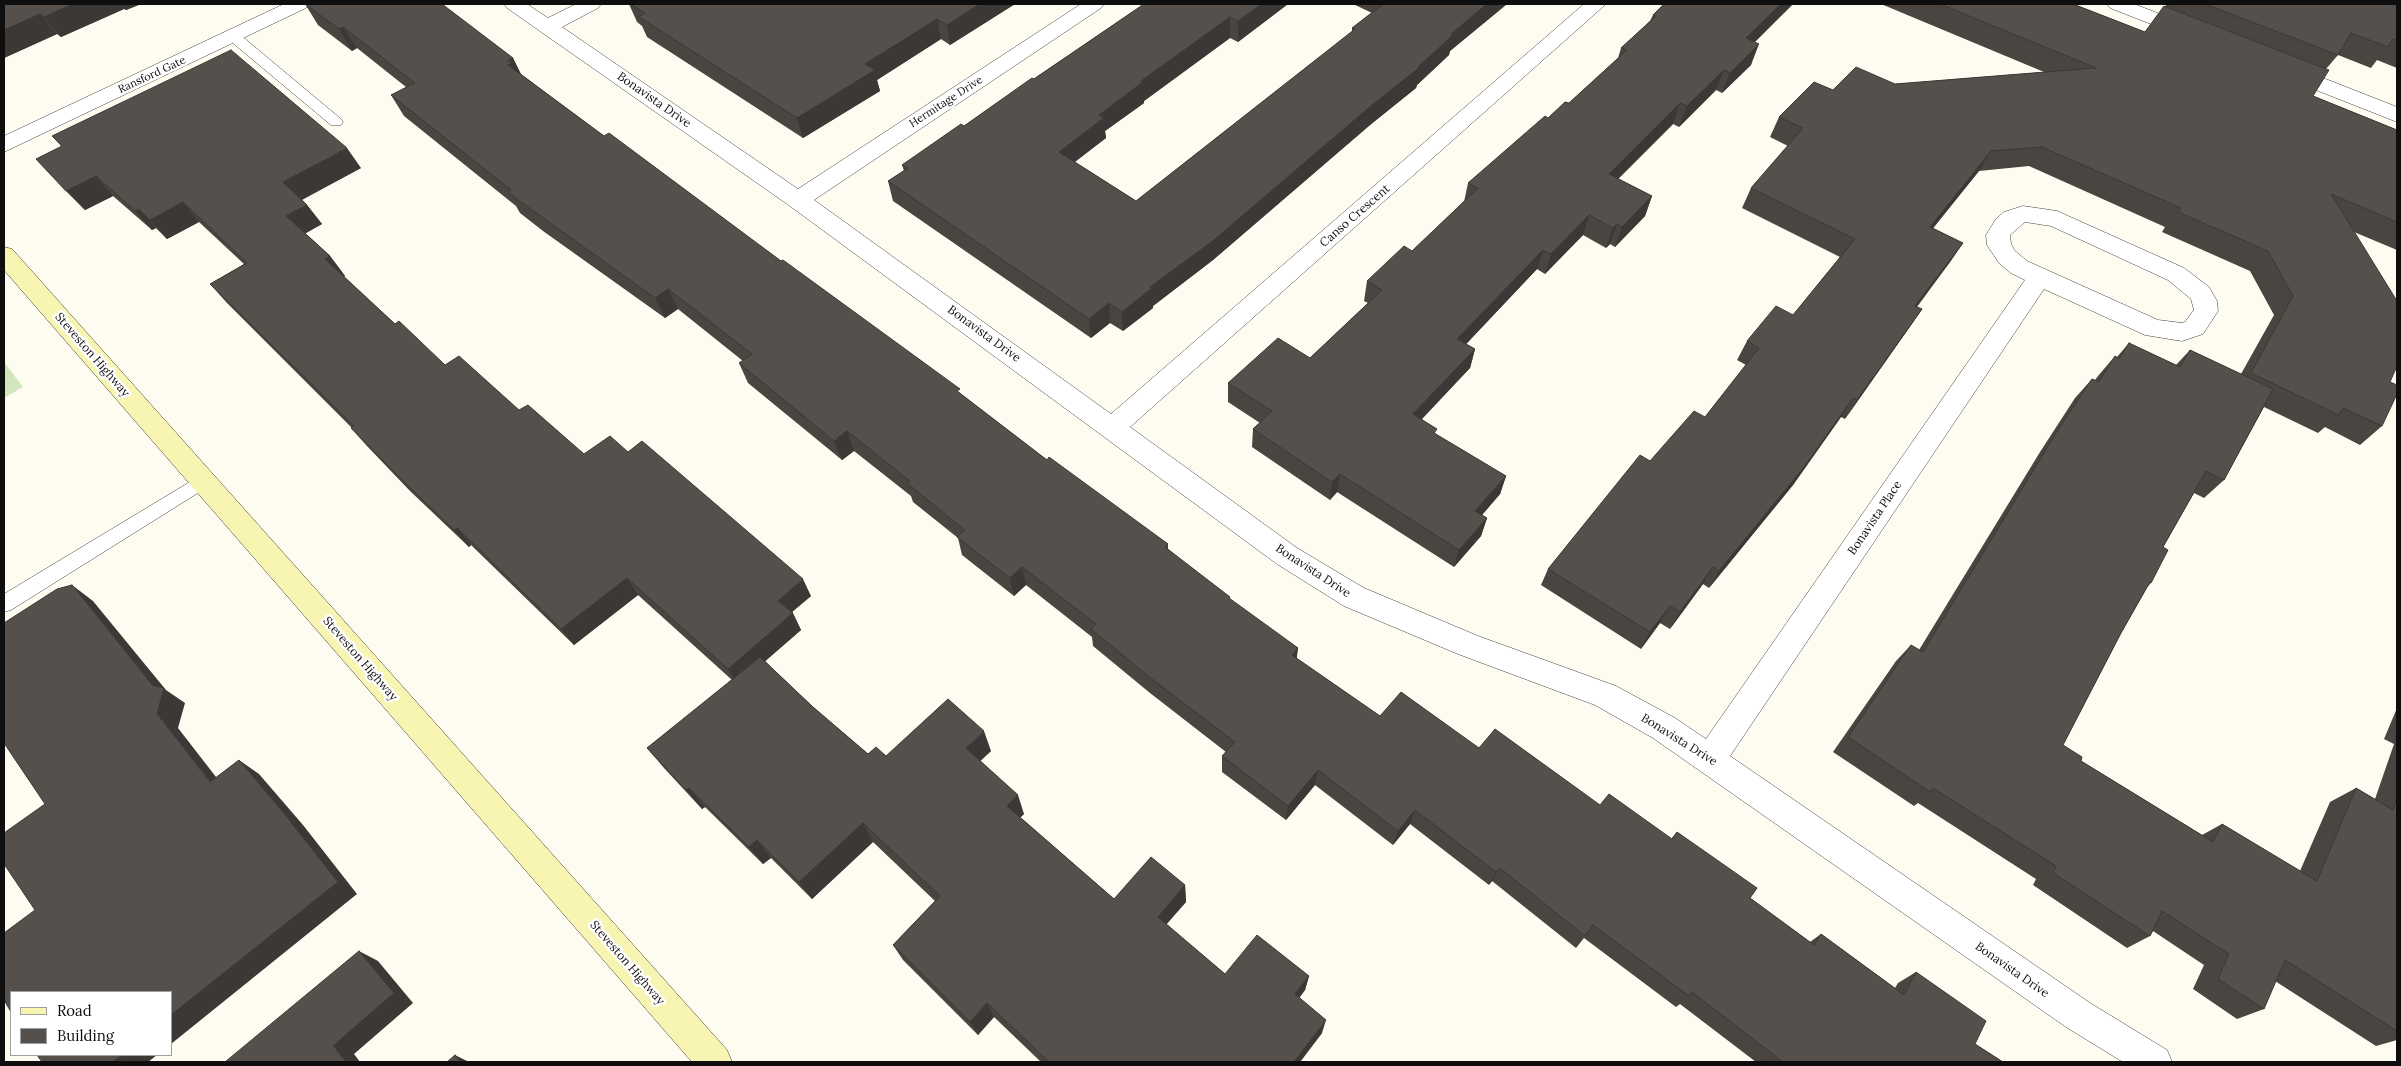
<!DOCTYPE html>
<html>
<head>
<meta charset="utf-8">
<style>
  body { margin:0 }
  #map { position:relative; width:2401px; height:1066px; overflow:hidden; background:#fefcf1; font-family:Lora,serif }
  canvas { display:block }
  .frame { position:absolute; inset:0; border:5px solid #0e0e0e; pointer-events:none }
  .legend { position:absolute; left:10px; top:991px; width:162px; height:65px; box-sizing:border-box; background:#fff; border:1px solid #9f9f9f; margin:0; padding:6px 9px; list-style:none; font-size:15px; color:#0e0e0e }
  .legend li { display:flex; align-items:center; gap:10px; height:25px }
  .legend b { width:25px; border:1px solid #9f9f9f }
</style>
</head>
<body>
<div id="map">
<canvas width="2401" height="1066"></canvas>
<div class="frame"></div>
<ul class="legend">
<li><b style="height:6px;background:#f8f5b2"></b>Road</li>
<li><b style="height:14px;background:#56504c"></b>Building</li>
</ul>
</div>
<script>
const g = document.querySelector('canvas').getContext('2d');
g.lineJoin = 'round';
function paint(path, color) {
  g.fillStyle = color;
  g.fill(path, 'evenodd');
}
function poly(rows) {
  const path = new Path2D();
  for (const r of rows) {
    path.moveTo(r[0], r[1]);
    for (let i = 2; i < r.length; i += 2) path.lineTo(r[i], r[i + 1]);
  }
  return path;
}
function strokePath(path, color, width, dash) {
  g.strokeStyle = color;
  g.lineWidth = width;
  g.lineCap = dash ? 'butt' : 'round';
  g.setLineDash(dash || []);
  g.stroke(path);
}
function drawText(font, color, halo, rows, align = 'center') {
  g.font = font + ' Lora,serif';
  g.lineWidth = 5;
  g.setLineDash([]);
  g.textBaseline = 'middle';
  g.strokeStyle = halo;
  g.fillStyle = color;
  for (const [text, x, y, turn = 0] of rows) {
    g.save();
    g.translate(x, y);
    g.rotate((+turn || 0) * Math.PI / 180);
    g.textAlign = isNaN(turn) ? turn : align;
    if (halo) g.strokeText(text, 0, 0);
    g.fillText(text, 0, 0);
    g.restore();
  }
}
paint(poly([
  [4,362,23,387,4,398]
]), '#d0e6bd');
const service = poly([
  [233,32,238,33,341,119,343,122,341,125,331,125,228,39,226,36,233,32],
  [203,474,209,476,212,481,209,486,11,610,4,612,4,594,203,474]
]);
const minor = poly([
  [284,4,309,4,306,8,4,152,4,136,284,4],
  [504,4,527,4,548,18,576,4,601,4,598,8,562,27,798,189,1081,4,1104,4,1101,8,814,200,1111,414,1584,4,1606,4,1130,427,1297,548,1364,588,1478,636,1616,686,1675,718,1706,739,2025,280,2011,273,1999,263,1987,245,1986,235,1996,219,2004,212,2023,206,2057,211,2184,268,2209,287,2217,301,2218,311,2203,334,2182,341,2145,335,2044,289,1730,756,2090,1003,2167,1050,2172,1062,2123,1062,2066,1027,1653,738,1595,705,1458,654,1344,606,1277,564,790,206,507,8,504,4],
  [2025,222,2051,226,2168,280,2191,299,2194,310,2185,322,2182,323,2158,320,2027,261,2015,251,2011,244,2010,235,2025,222],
  [2107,4,2134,4,2196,28,2199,32,2196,36,2189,38,2182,36,2110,8,2107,4],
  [2285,63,2397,107,2397,122,2278,75,2275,70,2278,65,2285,63]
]);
const secondary = poly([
  [4,247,12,249,727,1050,732,1062,692,1062,4,270,4,247]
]);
strokePath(service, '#414141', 1);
strokePath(minor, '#414141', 1);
strokePath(secondary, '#303030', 1);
paint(service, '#fff');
paint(minor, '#fff');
paint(secondary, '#f8f5b2');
paint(poly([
  [4,4,141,4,126,10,124,9,61,37,57,34,4,58],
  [305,4,513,58,521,74,604,136,781,261,961,394,1047,460,1168,544,1168,549,1230,600,1298,648,1296,658,1380,716,1479,748,1671,839,1677,832,1750,898,1810,942,1821,934,1895,988,1898,983,1916,972,1975,1044,2003,1062,1756,1062,1680,1004,1676,1007,1584,938,1576,948,1492,881,1489,885,1410,824,1393,845,1315,785,1286,820,1222,772,1222,756,1226,752,1150,693,1093,646,1092,637,1026,585,1014,596,962,555,958,538,913,502,911,496,854,451,842,460,748,383,739,363,743,361,678,309,665,318,543,231,520,213,516,206,404,116,391,95,406,87,357,48,352,51,318,25],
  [629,4,1015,4,950,45,941,39,877,80,880,91,803,138,647,37,642,26,637,22],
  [1144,4,1288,4,1238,42,1230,38,1144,101,1144,103,1105,131,1106,138,1075,162,1136,201,1352,32,1352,28,1372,13,1353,4,1507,4,1450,51,1449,55,1417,85,1416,88,1370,125,1213,260,1153,306,1153,308,1123,331,1110,323,1091,338,893,201,888,181,904,171,902,165,964,126],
  [1793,4,1754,42,1751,65,1722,93,1716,90,1679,127,1673,124,1618,179,1652,196,1645,216,1615,247,1610,244,1606,248,1583,235,1545,274,1537,269,1466,344,1475,349,1470,368,1421,419,1436,434,1506,476,1500,494,1482,515,1487,518,1481,536,1454,567,1337,492,1330,500,1252,447,1253,429,1260,423,1228,402,1228,383,1310,358,1368,303,1364,301,1367,281,1412,251,1464,202,1468,183,1548,118,1569,103,1618,58,1621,48,1650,21,1653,15],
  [1881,4,2073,4,2145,32,2167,4,2397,4,2397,68,2377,60,2371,68,2338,55,2326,69,2313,96,2397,130,2397,250,2354,232,2390,382,2382,426,2360,445,2325,427,2318,433,2264,407,2224,480,2204,498,2194,493,2163,547,2151,583,2147,587,2121,633,2063,745,2081,761,2202,835,2222,824,2300,871,2330,802,2356,788,2375,799,2394,744,2384,739,2397,708,2397,1040,2376,1046,2275,981,2264,1009,2237,1019,2193,989,2204,965,2153,931,2150,936,2127,948,2033,885,2036,879,1918,803,1914,806,1833,752,1896,661,1911,645,1919,650,2040,452,2075,398,2092,379,2095,380,2098,376,2115,356,2117,357,2129,343,2176,365,2190,350,2241,374,2274,315,2250,271,2162,232,2165,227,2029,166,1979,171,1933,228,1963,243,1950,262,1917,307,1922,309,1909,328,1845,419,1841,417,1793,485,1709,588,1703,584,1670,629,1660,623,1641,649,1541,585,1548,569,1650,461,1705,417,1746,365,1737,360,1747,341,1793,315,1840,257,1742,208,1751,188,1788,146,1770,137,1779,117,1833,90,1895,84,2044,72],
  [52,136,361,168,302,200,307,205,322,224,305,233,330,256,345,276,344,277,395,324,445,365,519,410,584,454,628,452,811,596,792,612,801,630,765,661,813,707,868,754,886,756,991,751,980,761,1024,814,1020,817,1114,899,1185,885,1186,902,1166,924,1225,974,1309,976,1305,990,1299,998,1322,1033,1300,1062,1041,1062,994,1017,978,1035,903,960,893,945,935,901,873,842,812,899,771,858,763,864,705,807,702,809,664,768,647,748,732,680,638,595,574,645,471,545,469,547,410,491,367,446,351,428,352,428,227,303,210,284,244,264,199,222,167,239,156,228,152,230,113,196,85,210,36,159,62,147]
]), '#4a4541');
paint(poly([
  [73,4,121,4,124,9,61,37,44,17],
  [121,4,141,4,126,10],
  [980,4,1015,4,950,45,947,25],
  [1262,4,1288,4,1238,42,1238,21],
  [1487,4,1507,4,1450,51,1449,55,1417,85,1416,88,1370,125,1213,260,1153,306,1153,308,1123,331,1122,312,1150,287,1418,67,1451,34],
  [1781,4,1793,4,1738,59,1746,38],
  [40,14,57,34,4,58,4,30],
  [1230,17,1230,38,1144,101,1144,103,1105,131,1106,138,1061,172,1059,152,1099,115,1141,81],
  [937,19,941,39,877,80,880,91,803,138,797,118,865,64],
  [343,27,357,48,352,51,339,29],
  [1759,44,1751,65,1722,93,1730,73],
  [513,58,523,79,508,65,508,60],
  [1724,70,1716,90,1679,127,1687,106],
  [1680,103,1673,124,1602,195,1609,174],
  [347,148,361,168,297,202,283,182],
  [1991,151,1979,171,1918,247,1930,227],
  [96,176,113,196,85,210,66,191],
  [1652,196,1645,216,1615,247,1622,227],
  [183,202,199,222,167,239,150,220],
  [307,205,322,224,301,236,286,216],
  [139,209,156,228,152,230,135,211],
  [1589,215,1583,235,1545,274,1551,254],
  [1617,224,1610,244,1606,248,1613,228],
  [1963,243,1950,262,1902,325,1915,306],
  [1543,250,1537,269,1453,358,1457,339],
  [330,256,345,276,340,279,325,259],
  [668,289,678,309,665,318,655,298],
  [1109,303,1110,323,1091,338,1089,319],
  [1922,309,1909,328,1845,419,1857,400],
  [1475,349,1470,368,1409,433,1413,414],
  [1853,398,1841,417,1793,485,1709,588,1719,571],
  [847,431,854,451,842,460,834,441],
  [1340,474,1337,492,1330,500,1332,482],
  [1506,476,1500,494,1470,529,1475,511],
  [1487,518,1481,536,1454,567,1459,550],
  [457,528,471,545,469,547,454,530],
  [1022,567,1026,585,1014,596,1010,578],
  [1713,567,1703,584,1670,629,1680,612],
  [627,578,638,595,574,645,561,629],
  [803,579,811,596,786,617,778,601],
  [72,585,93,601,166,690,185,703,178,728,230,795,210,782,157,714,152,685],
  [1670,606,1660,623,1641,649,1650,632],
  [793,613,801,630,738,685,728,669],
  [1298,648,1296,665,1292,655],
  [984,731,991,751,973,768,966,748],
  [239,760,259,774,303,825,357,894,171,1044,171,1015],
  [1318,770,1315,785,1286,820,1288,806],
  [689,788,705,807,702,809,686,790],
  [1018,795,1024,814,1013,825,1007,806],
  [1415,810,1410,824,1393,845,1398,831],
  [863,823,873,842,812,899,799,882],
  [757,840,771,858,763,864,749,847],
  [1500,868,1492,881,1489,885,1496,872],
  [1185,885,1186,902,1159,933,1158,917],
  [359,951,378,961,413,1003,354,1054,360,1062,346,1062,333,1046],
  [1309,976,1305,990,1292,1008,1295,994],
  [987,1003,994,1017,978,1035,970,1022],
  [1326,1020,1322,1033,1300,1062,1294,1062],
  [122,1055,157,1055,148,1062,112,1062],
  [455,1055,469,1062,460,1062]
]), '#3c3835');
const building = poly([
  [4,4,73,4,44,17,40,14,4,30,4,4],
  [305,4,442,4,513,58,508,60,512,63,508,65,604,136,609,133,781,261,783,260,960,389,957,391,1047,460,1049,457,1168,544,1165,547,1230,597,1229,598,1298,648,1292,655,1380,716,1401,692,1479,748,1495,729,1600,805,1609,794,1672,839,1677,832,1757,888,1750,898,1814,945,1821,934,1904,995,1916,972,1986,1021,1975,1044,2003,1062,1783,1062,1692,992,1689,996,1593,925,1585,936,1500,868,1496,872,1415,810,1398,831,1318,770,1288,806,1222,756,1235,742,1148,676,1091,629,1096,624,1022,567,1010,578,957,537,965,530,907,483,910,481,847,431,834,441,739,363,752,354,668,289,655,298,532,210,508,192,511,190,391,95,415,83,343,27,339,29,305,4],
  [631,4,980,4,947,25,937,19,865,64,875,70,797,118,639,17,645,13,631,4],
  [1144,4,1262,4,1238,21,1230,17,1141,81,1143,82,1099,115,1104,118,1059,152,1136,201,1355,29,1352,28,1383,4,1487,4,1451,34,1453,35,1418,67,1420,67,1372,105,1214,240,1150,287,1152,288,1122,312,1109,303,1089,319,888,181,908,168,902,165,961,124,964,126,1032,78,1034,79,1144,4],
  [1664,4,1781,4,1746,38,1759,44,1730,73,1724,70,1687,106,1680,103,1609,174,1652,196,1622,227,1617,224,1613,228,1589,215,1551,254,1543,250,1457,339,1475,349,1413,414,1437,429,1434,433,1506,476,1475,511,1487,518,1459,550,1340,474,1332,482,1253,429,1272,411,1228,383,1278,338,1310,358,1382,290,1367,281,1404,246,1412,251,1478,188,1468,183,1545,116,1548,118,1565,102,1569,103,1627,50,1621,48,1656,16,1653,15,1664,4],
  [1940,4,2073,4,2145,32,2164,6,2329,70,2313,96,2397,130,2397,222,2331,194,2397,301,2397,366,2390,382,2397,385,2397,394,2382,426,2343,408,2339,415,2251,373,2293,296,2268,251,2178,212,2181,208,2042,147,1991,151,1930,227,1963,243,1915,306,1922,309,1857,400,1853,398,1804,467,1719,571,1713,567,1680,612,1670,606,1650,632,1548,569,1640,455,1650,461,1694,411,1705,417,1759,348,1747,341,1776,306,1793,315,1855,239,1751,188,1803,128,1779,117,1814,82,1833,90,1856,67,1895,84,2096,68,1940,4],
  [2205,4,2397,4,2397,41,2393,39,2388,47,2351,33,2338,55,2205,4],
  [231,50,347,148,283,182,307,205,286,216,330,256,325,259,395,324,399,321,445,365,459,356,519,410,528,405,584,454,610,436,628,452,642,441,803,579,778,601,793,613,728,669,627,578,561,629,457,528,454,530,395,473,351,428,354,426,210,284,247,263,183,202,150,220,139,209,135,211,96,176,66,191,36,159,62,146,52,136,231,50],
  [2129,343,2180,367,2190,350,2273,389,2224,480,2206,471,2163,547,2168,550,2151,583,2150,582,2121,633,2063,745,2082,757,2081,761,2213,842,2222,824,2317,881,2356,788,2393,810,2397,798,2397,1031,2285,960,2264,1009,2218,979,2229,954,2162,911,2150,936,2053,873,2056,866,1933,788,1930,792,1848,737,1911,645,1923,652,2056,433,2092,379,2099,382,2115,356,2119,359,2129,343],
  [72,585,152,685,164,688,157,714,210,782,239,760,283,812,338,882,171,1015,171,992,11,992,11,1012,4,1000,4,933,35,910,4,864,4,833,45,804,4,743,4,623,57,589,72,585],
  [760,657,813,707,868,754,876,747,886,756,948,699,984,731,966,748,1018,795,1007,806,1114,899,1151,857,1185,885,1158,917,1225,974,1257,935,1309,976,1295,994,1326,1020,1294,1062,1049,1062,987,1003,970,1022,893,945,940,896,863,823,799,882,757,840,749,847,689,788,686,790,647,748,760,657],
  [359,951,394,993,333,1046,346,1062,225,1062,359,951],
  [37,1055,122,1055,112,1062,42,1062,37,1055],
  [455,1055,460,1062,447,1062,455,1055]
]);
paint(building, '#56504c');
strokePath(building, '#3c3835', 1);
drawText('11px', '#0e0e0e', '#fff', [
  ["Ransford Gate",152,75,-25],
  ["Hermitage Drive",946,102,-33]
]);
drawText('12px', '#0e0e0e', '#fff', [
  ["Bonavista Drive",654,100,35],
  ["Canso Crescent",1355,216,-41],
  ["Bonavista Drive",984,334,36],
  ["Steveston Highway",92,355,49],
  ["Bonavista Place",1875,518,-56],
  ["Bonavista Drive",1313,571,33],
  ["Steveston Highway",360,659,49],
  ["Bonavista Drive",1679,740,32],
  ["Steveston Highway",627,963,49],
  ["Bonavista Drive",2012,970,35]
]);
</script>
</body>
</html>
